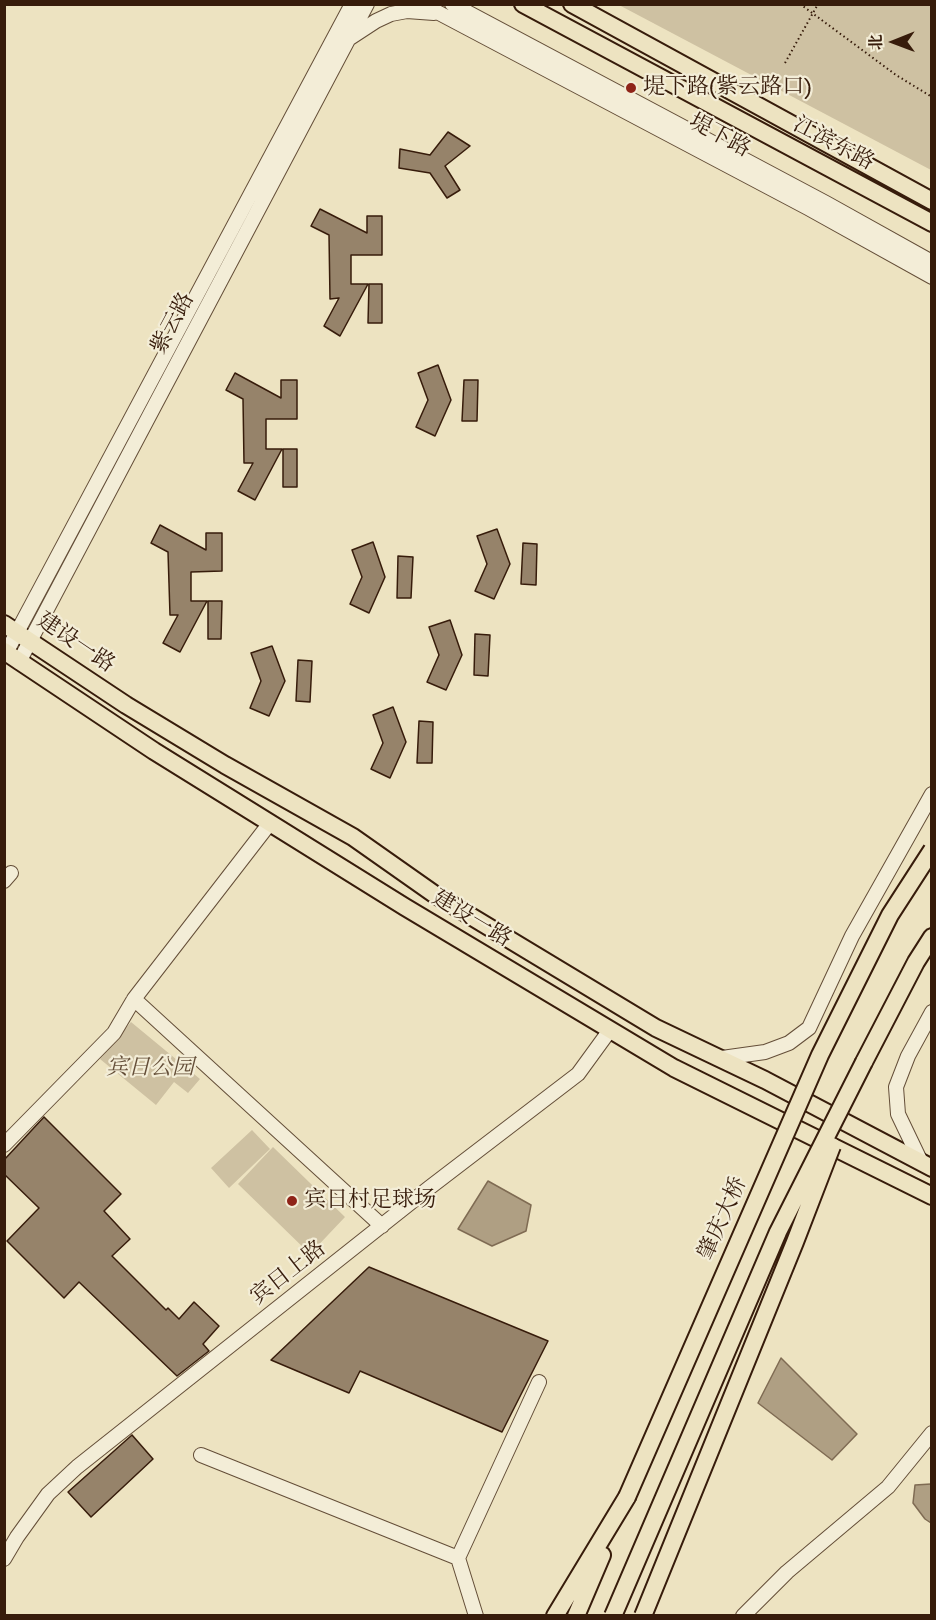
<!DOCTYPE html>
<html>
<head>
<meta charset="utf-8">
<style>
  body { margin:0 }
  #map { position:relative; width:936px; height:1620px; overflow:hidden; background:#ede3c1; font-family:"IM FELL DW Pica","Noto Serif SC",serif }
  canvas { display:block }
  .frame { position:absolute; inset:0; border:6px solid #371c0b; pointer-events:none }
  .north { position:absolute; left:864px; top:12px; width:60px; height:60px; -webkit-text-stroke:4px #f3edd7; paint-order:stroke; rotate:269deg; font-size:16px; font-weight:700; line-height:24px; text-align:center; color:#371c0b }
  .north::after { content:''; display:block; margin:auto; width:21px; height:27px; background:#371c0b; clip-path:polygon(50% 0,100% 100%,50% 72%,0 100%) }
</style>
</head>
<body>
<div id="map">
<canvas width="936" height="1620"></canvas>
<div class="frame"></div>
<div class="north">北</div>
</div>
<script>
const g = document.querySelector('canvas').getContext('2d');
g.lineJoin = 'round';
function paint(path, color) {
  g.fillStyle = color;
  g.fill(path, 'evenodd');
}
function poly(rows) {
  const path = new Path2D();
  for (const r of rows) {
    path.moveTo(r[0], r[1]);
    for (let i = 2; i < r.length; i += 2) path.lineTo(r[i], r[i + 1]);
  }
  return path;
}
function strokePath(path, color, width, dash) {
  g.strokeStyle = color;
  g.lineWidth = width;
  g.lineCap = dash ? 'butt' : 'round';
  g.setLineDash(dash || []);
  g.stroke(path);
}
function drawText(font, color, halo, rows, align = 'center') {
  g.font = font + ' "IM FELL DW Pica","Noto Serif SC",serif';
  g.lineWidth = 4.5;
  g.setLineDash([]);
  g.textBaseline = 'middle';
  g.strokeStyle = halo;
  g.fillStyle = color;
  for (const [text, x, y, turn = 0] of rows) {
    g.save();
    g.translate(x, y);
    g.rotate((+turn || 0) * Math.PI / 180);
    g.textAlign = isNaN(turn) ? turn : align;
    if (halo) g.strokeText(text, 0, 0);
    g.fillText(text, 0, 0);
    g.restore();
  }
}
paint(poly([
  [619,5,931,5,931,170],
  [131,1022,200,1079,188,1093,174,1082,156,1105,100,1059],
  [252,1130,270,1149,229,1188,211,1168],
  [273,1147,345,1217,310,1254,238,1184]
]), '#cec1a2');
const water = poly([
  [488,1181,531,1205,526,1231,492,1246,458,1229,488,1181],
  [781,1358,857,1434,832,1460,758,1403,781,1358],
  [931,1484,932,1484,931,1523,925,1519,913,1503,915,1485,931,1484]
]);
paint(water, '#af9f83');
strokePath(water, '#7f6b53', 1.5);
const building = poly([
  [448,132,470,146,445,166,460,190,447,198,430,173,399,168,400,149,430,155,448,132],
  [320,209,367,233,367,216,382,216,382,255,351,255,351,284,368,284,340,336,324,326,339,298,330,299,329,235,311,226,320,209],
  [369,284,382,284,382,323,368,323,369,284],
  [438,365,451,400,435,436,416,427,428,400,418,373,438,365],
  [235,373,281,398,281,380,297,380,297,419,266,419,266,449,282,449,255,500,238,491,253,463,244,463,243,399,226,390,235,373],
  [464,380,478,380,477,421,462,421,464,380],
  [283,449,297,449,297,487,283,487,283,449],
  [160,525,206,550,206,533,222,533,222,571,191,572,191,601,207,601,180,652,163,643,178,615,170,615,168,552,151,543,160,525],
  [497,529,510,564,494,599,475,591,487,564,477,536,497,529],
  [373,542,385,577,369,613,350,604,362,577,352,550,373,542],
  [523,543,537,544,536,585,521,584,523,543],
  [398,556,413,557,411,598,397,598,398,556],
  [208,601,222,601,221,639,208,639,208,601],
  [450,620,462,655,446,690,427,682,439,655,429,627,450,620],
  [475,634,490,635,488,676,474,675,475,634],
  [272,646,285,681,269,716,250,708,261,681,251,653,272,646],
  [298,660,312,661,310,702,296,701,298,660],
  [393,707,406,742,390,778,371,769,383,743,373,715,393,707],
  [419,721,433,722,432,763,417,763,419,721],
  [44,1117,121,1194,104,1211,130,1239,112,1256,166,1310,168,1308,179,1319,194,1302,219,1326,203,1344,209,1351,177,1376,79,1282,64,1298,7,1241,39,1208,4,1174,4,1160,44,1117],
  [369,1267,548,1341,502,1432,360,1371,349,1393,271,1360,369,1267],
  [132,1435,153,1459,91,1517,68,1492,132,1435]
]);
paint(building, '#96836a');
strokePath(building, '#371c0b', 1.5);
const minor = poly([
  [422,4,808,208,932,277],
  [452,4,826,203,932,262],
  [350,38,376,21,391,14,407,11,434,13],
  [6,653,352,4],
  [19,662,367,4],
  [4,881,11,873],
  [134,999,382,1226],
  [722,1058,765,1052,789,1043,809,1028,852,936,932,794],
  [4,1145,114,1033,134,999,270,823],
  [921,1162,898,1114,896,1087,908,1056,932,1012],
  [201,1455,458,1558],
  [4,1559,17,1537,48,1494,77,1467,429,1188,578,1074,610,1030],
  [476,1616,458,1558,539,1382],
  [743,1616,787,1572,888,1487,932,1433]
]);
const major = poly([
  [523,4,932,223],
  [572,4,932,201],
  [4,624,126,705,225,765,353,837,434,894,656,1028,765,1080,932,1168],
  [4,651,154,751,270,823,405,907,674,1068,932,1196],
  [864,1062,916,962,932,937],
  [555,1616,627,1497],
  [576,1616,602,1555]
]);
strokePath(minor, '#644e38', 16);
strokePath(major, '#371c0b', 20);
strokePath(poly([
  [800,4,896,75,932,97],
  [785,63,818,4]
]), '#371c0b', 2, [1.5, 3]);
strokePath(minor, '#f3edd7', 14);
strokePath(major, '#ede3c1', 16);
const majorBridge = poly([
  [627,1497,820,1055,890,915,932,850],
  [613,1616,778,1232,864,1062],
  [643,1616,795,1242,832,1146]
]);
strokePath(majorBridge, '#371c0b', 20, []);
strokePath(majorBridge, '#ede3c1', 16);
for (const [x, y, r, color] of [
  [631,88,6,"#8f2418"],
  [292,1201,6,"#8f2418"]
]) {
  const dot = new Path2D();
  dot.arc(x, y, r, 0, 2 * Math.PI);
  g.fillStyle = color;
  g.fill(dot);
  strokePath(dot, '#f3edd7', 2);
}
drawText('22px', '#371c0b', '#f3edd7', [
  ["堤下路(紫云路口)",643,88],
  ["宾日村足球场",304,1201]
], 'left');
drawText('22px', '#371c0b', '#f3edd7', [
  ["堤下路",719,137,28],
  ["江滨东路",833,145,28],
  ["紫云路",174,324,-62],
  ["建设一路",75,644,34],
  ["建设一路",471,920,31],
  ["肇庆大桥",724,1219,-66],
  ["宾日上路",289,1274,-38]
]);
drawText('italic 22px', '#644e38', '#f3edd7', [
  ["宾日公园",150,1069]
]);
</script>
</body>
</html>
